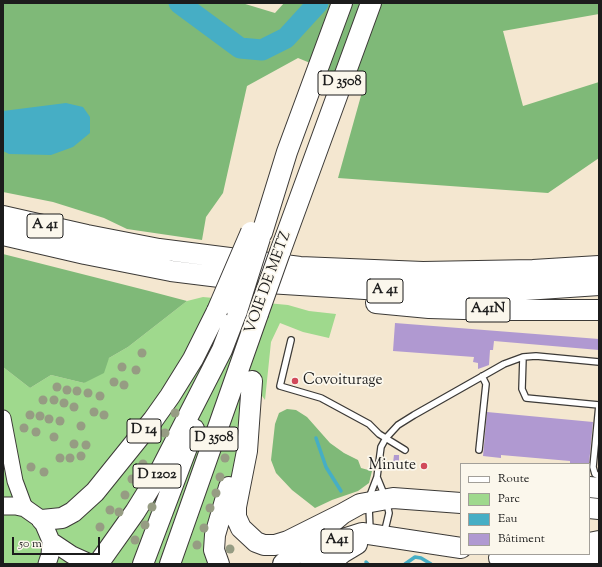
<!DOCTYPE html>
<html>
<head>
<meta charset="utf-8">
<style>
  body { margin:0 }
  #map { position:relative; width:602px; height:567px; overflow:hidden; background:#f4e7d0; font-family:"Sorts Mill Goudy",serif }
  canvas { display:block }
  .frame { position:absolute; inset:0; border:4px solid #1c1c1c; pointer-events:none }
  .legend { position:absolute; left:460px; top:463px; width:130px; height:92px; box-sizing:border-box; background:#fbf7ec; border:1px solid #a29f99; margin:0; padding:5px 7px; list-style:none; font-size:12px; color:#1c1c1c }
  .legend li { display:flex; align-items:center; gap:8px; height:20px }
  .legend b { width:20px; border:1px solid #a29f99 }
  .scale { position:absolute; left:12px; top:537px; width:88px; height:18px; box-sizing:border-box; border:2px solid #1c1c1c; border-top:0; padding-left:5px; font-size:12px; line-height:14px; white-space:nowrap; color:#1c1c1c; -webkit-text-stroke:3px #fbf7ec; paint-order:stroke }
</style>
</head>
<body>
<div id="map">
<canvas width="602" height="567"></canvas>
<div class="frame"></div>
<ul class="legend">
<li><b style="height:5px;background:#fff"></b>Route</li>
<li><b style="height:11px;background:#9fd98d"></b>Parc</li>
<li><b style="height:11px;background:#46aec5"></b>Eau</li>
<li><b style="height:11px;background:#b099d1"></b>Bâtiment</li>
</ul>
<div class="scale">50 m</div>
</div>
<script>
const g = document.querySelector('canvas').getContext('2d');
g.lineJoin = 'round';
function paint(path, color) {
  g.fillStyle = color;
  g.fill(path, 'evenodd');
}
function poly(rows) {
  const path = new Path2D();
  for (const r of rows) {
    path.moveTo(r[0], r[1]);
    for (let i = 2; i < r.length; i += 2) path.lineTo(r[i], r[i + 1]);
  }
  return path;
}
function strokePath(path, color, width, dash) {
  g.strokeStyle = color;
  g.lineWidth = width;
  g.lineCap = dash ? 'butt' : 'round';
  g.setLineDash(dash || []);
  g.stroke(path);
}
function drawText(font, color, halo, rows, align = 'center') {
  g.font = font + ' "Sorts Mill Goudy",serif';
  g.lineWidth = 3.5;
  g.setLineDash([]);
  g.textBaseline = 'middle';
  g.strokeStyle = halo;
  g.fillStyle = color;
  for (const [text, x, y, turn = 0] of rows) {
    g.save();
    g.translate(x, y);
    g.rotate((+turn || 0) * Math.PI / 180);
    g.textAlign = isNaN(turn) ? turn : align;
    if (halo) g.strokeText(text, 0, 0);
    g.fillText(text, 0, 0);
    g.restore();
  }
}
paint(poly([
  [203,297,288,305,309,311,336,314,329,338,303,332,280,323,271,342,265,400,252,382,215,564,3,564,3,367,30,388,51,375,84,383,109,358,128,347,187,301]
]), '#9fd98d');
paint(poly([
  [3,3,242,3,275,13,284,3,599,3,599,14,503,31,523,106,599,82,599,158,548,193,338,178,364,85,298,58,247,86,223,193,206,217,202,240,127,229,104,218,53,202,3,192],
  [3,254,149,291,187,301,128,347,109,358,104,373,84,383,51,375,30,388,3,367],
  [287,409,296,410,307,417,330,443,344,453,358,460,361,468,372,471,369,483,358,491,332,500,315,508,292,490,276,473,271,460,275,424,279,413]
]), '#7fb978');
paint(poly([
  [66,103,83,107,90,117,90,133,73,147,51,155,9,154,3,151,3,111]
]), '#46aec5');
strokePath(poly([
  [316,438,326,467,341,491],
  [366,562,368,564],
  [405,564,415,557,421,558,431,564]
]), '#46aec5', 3.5);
strokePath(poly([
  [179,3,240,48,262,50,286,38,318,3]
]), '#46aec5', 21);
paint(poly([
  [395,323,599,339,599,350,494,341,493,350,490,350,489,365,478,369,478,363,473,362,474,357,393,351],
  [487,412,593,422,589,464,570,464,570,461,501,455,501,458,483,456],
  [394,455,399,455,399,464,393,463]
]), '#b099d1');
const lane = poly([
  [291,340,280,386,321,398,369,424,379,434,405,450],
  [523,357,522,389,526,398,599,405],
  [599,405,593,467,595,474,599,476],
  [479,450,486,384,482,376],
  [377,477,386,499,389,513,384,534],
  [369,498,377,477,381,447,386,438,398,425,414,415,504,364,523,357,536,356,599,362],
  [369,507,370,530]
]);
const secondary = poly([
  [3,418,15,481,25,508]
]);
const primary = poly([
  [3,506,16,506,25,508,42,520,51,541,50,555,47,564],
  [51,541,72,555,92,564]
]);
const highway = poly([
  [3,216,87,235,159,249,300,267,423,272,533,270,599,266],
  [262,233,287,152,342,3],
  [3,235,85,254,171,271,268,283,397,291,525,290,599,285],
  [280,252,371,3],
  [376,303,429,308,498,310,599,310],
  [252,381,247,451,236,507,236,517,241,528,256,542,264,545,275,545,288,541,342,514],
  [589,487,599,488],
  [589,508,599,509],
  [42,520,62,518,73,512,95,492,153,420,170,396,193,359,217,311],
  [589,543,599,541],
  [530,554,599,561],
  [499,558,544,564],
  [98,564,135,512,158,475,222,350,237,311],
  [143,564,194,429],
  [170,564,258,314],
  [219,564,214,550,215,535,229,487],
  [283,564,342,514,360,504,393,498,461,503],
  [310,564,318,555,337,541,362,533,461,548],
  [329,564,342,553,357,544]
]);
strokePath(lane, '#3c3a37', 8);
strokePath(secondary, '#3c3a37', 17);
strokePath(primary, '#3c3a37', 19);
strokePath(highway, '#3c3a37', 22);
strokePath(lane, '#fff', 5.5);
strokePath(secondary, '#fff', 15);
strokePath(primary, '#fff', 17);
strokePath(highway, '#fff', 20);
const highwayBridge = poly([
  [217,311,251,232],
  [237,311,260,238],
  [258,314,280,252]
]);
strokePath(highwayBridge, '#3c3a37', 22, []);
strokePath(highwayBridge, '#fff', 20);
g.fillStyle = '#969c83';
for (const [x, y] of [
  [142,353],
  [122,367],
  [136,370],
  [114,382],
  [124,385],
  [57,387],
  [67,390],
  [77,391],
  [88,393],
  [100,396],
  [43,400],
  [54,400],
  [64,403],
  [74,407],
  [94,412],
  [175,413],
  [30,415],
  [104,415],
  [40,416],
  [49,419],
  [60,421],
  [81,426],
  [24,428],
  [36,432],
  [165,433],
  [54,437],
  [228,443],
  [74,444],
  [86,445],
  [81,456],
  [60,458],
  [70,458],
  [225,458],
  [143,464],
  [31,467],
  [44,472],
  [220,477],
  [132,479],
  [216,493],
  [125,495],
  [152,507],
  [210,508],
  [110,510],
  [119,512],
  [145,525],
  [100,527],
  [204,528],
  [135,540],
  [197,545],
  [230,549]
]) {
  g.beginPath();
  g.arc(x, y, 4.5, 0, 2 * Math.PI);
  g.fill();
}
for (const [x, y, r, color] of [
  [295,381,4,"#d1495b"],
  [424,466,4,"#d1495b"]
]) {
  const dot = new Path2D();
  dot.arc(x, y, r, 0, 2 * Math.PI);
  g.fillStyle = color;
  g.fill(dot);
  strokePath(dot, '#fbf7ec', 1.5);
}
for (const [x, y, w] of [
  [342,83,48],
  [45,226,36],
  [385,291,36],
  [488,310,44],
  [144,431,34],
  [214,439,48],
  [157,476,48],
  [337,541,32]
]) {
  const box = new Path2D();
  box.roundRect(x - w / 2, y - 12, w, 24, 3);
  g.fillStyle = '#fbf7ec';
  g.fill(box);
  strokePath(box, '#1c1c1c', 1);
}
drawText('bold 14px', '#1c1c1c', null, [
  ["D 3508",342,83],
  ["A 41",45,226],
  ["A 41",385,291],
  ["A41N",488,310],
  ["D 14",144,431],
  ["D 3508",214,439],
  ["D 1202",157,476],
  ["A41",337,541]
]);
drawText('15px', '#1c1c1c', '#fbf7ec', [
  ["VOIE DE METZ",269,283,-70]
]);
drawText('15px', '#1c1c1c', '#fbf7ec', [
  ["Covoiturage",303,381],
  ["Minute",416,466,"right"]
], 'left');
</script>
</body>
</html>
